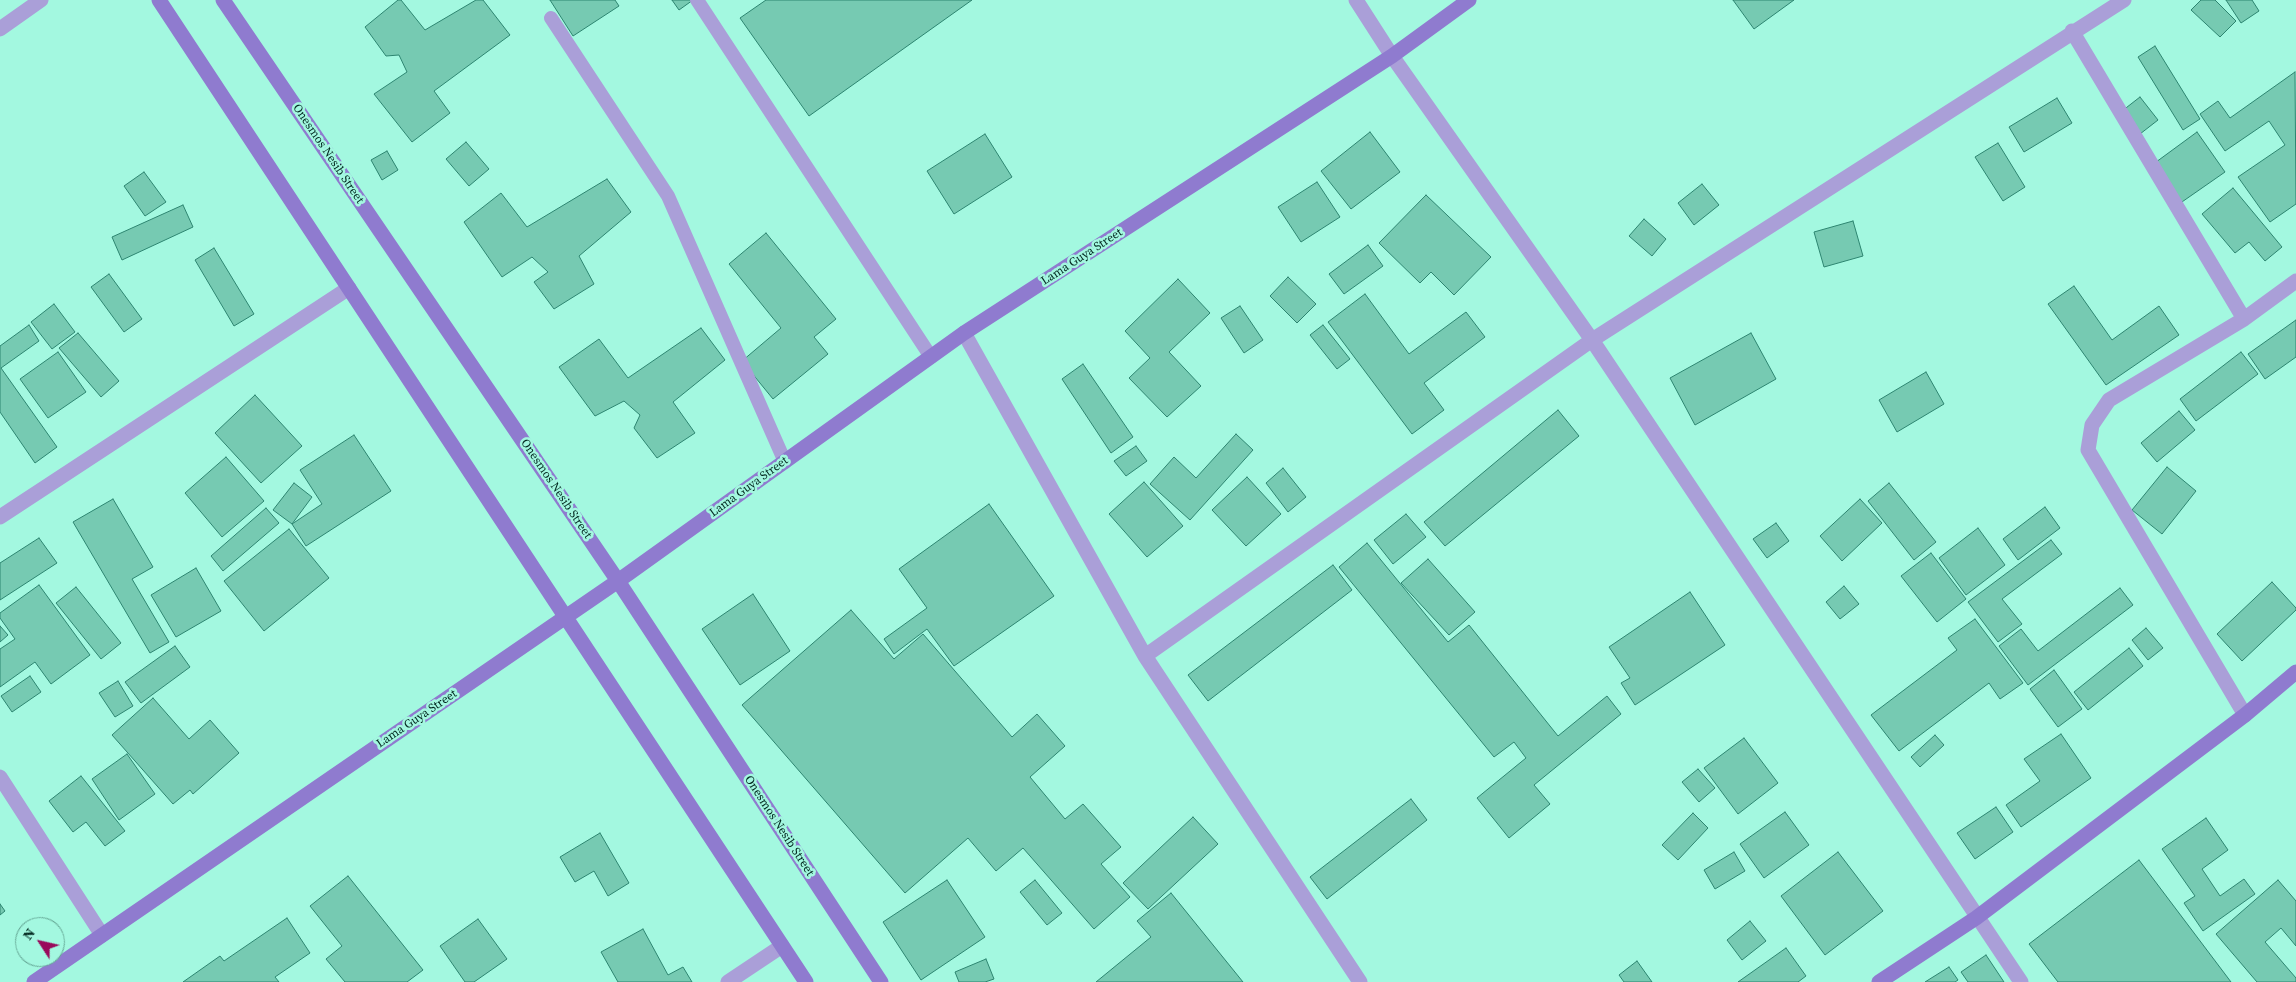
<!DOCTYPE html>
<html>
<head>
<meta charset="utf-8">
<style>
  body { margin:0 }
  #map { position:relative; width:2296px; height:982px; overflow:hidden; background:#a3f8e0; font-family:"Source Serif 4",serif }
  canvas { display:block }
  .north { position:absolute; left:15px; top:917px; width:50px; height:50px; box-sizing:border-box; background:#a3f8e0; border:1px solid #63a593; border-radius:50%; rotate:305deg; font-size:14px; font-weight:700; line-height:20px; text-align:center; color:#02281f }
  .north::after { content:''; display:block; margin:auto; width:18px; height:22px; background:#990a5c; clip-path:polygon(50% 0,100% 100%,50% 72%,0 100%) }
</style>
</head>
<body>
<div id="map">
<canvas width="2296" height="982"></canvas>
<div class="north">N</div>
</div>
<script>
const g = document.querySelector('canvas').getContext('2d');
g.lineJoin = 'round';
function paint(path, color) {
  g.fillStyle = color;
  g.fill(path, 'evenodd');
}
function poly(rows) {
  const path = new Path2D();
  for (const r of rows) {
    path.moveTo(r[0], r[1]);
    for (let i = 2; i < r.length; i += 2) path.lineTo(r[i], r[i + 1]);
  }
  return path;
}
function strokePath(path, color, width, dash) {
  g.strokeStyle = color;
  g.lineWidth = width;
  g.lineCap = dash ? 'butt' : 'round';
  g.setLineDash(dash || []);
  g.stroke(path);
}
function drawText(font, color, halo, rows, align = 'center') {
  g.font = font + ' "Source Serif 4",serif';
  g.lineWidth = 5;
  g.setLineDash([]);
  g.textBaseline = 'middle';
  g.strokeStyle = halo;
  g.fillStyle = color;
  for (const [text, x, y, turn = 0] of rows) {
    g.save();
    g.translate(x, y);
    g.rotate((+turn || 0) * Math.PI / 180);
    g.textAlign = isNaN(turn) ? turn : align;
    if (halo) g.strokeText(text, 0, 0);
    g.fillText(text, 0, 0);
    g.restore();
  }
}
const building = poly([
  [398,0,401,0,425,30,476,0,483,0,510,35,434,91,450,113,412,142,374,94,407,72,399,55,386,56,365,27,398,0],
  [550,0,615,0,619,6,573,36,550,0],
  [672,0,693,0,679,10,672,0],
  [766,0,972,0,809,116,740,18,766,0],
  [1733,0,1794,0,1754,29,1733,0],
  [2201,0,2215,0,2236,21,2220,37,2191,10,2201,0],
  [2226,0,2252,0,2259,11,2241,23,2226,0],
  [2155,46,2200,119,2183,130,2138,57,2155,46],
  [2295,72,2296,204,2270,222,2238,177,2285,145,2269,121,2225,151,2200,114,2218,101,2230,118,2295,72],
  [2140,97,2158,120,2140,134,2122,111,2140,97],
  [2057,98,2072,123,2024,152,2009,127,2057,98],
  [1370,132,1400,172,1351,209,1321,171,1370,132],
  [2197,132,2225,172,2179,204,2152,165,2197,132],
  [985,134,1012,177,954,214,927,171,985,134],
  [466,142,489,169,469,186,446,159,466,142],
  [1998,143,2025,187,2003,201,1975,157,1998,143],
  [387,151,398,170,382,180,371,160,387,151],
  [144,172,166,202,145,216,124,186,144,172],
  [607,179,631,212,579,256,594,284,554,309,534,282,548,272,532,257,502,277,464,222,501,193,527,227,607,179],
  [1317,182,1340,217,1301,242,1278,207,1317,182],
  [1702,184,1719,205,1694,225,1678,203,1702,184],
  [2233,188,2282,247,2265,261,2249,242,2235,253,2202,214,2233,188],
  [1426,195,1491,257,1454,295,1431,272,1420,283,1379,243,1426,195],
  [183,205,193,227,122,260,112,237,183,205],
  [1644,219,1666,239,1652,256,1629,236,1644,219],
  [1853,221,1863,256,1824,267,1814,232,1853,221],
  [766,233,836,319,814,337,828,354,773,399,742,361,781,328,729,264,766,233],
  [1368,245,1383,266,1344,294,1329,274,1368,245],
  [214,248,254,314,234,326,195,260,214,248],
  [109,274,142,319,124,332,91,287,109,274],
  [1288,277,1316,304,1297,323,1270,296,1288,277],
  [1178,279,1210,313,1169,352,1201,386,1167,417,1129,378,1150,358,1125,331,1178,279],
  [2074,286,2112,340,2159,306,2179,335,2106,385,2048,304,2074,286],
  [1365,294,1409,354,1466,312,1485,337,1424,383,1444,410,1412,434,1328,322,1365,294],
  [54,304,75,332,52,349,31,322,54,304],
  [1240,306,1263,340,1244,353,1221,318,1240,306],
  [2296,320,2296,357,2265,379,2248,354,2296,320],
  [29,325,39,341,1,368,57,447,35,463,0,412,0,346,29,325],
  [1323,325,1350,359,1337,369,1310,335,1323,325],
  [701,328,725,360,673,402,695,433,657,458,634,428,640,415,624,401,595,416,559,367,599,339,628,378,701,328],
  [78,333,119,381,101,397,59,348,78,333],
  [1751,333,1776,379,1695,425,1670,378,1751,333],
  [58,352,86,392,48,418,20,379,58,352],
  [2241,352,2258,374,2196,421,2180,399,2241,352],
  [1083,364,1133,437,1111,453,1062,379,1083,364],
  [1926,372,1944,404,1897,432,1879,400,1926,372],
  [255,395,302,446,261,483,215,433,255,395],
  [1558,410,1579,436,1445,546,1424,522,1558,410],
  [2179,411,2195,430,2157,462,2141,443,2179,411],
  [1236,434,1253,450,1190,520,1150,484,1174,457,1196,478,1236,434],
  [354,435,391,491,306,546,292,524,322,504,300,470,354,435],
  [1136,446,1147,461,1126,476,1114,461,1136,446],
  [226,457,264,501,222,537,185,493,226,457],
  [2167,467,2196,491,2162,534,2132,510,2167,467],
  [1283,468,1306,497,1288,512,1266,483,1283,468],
  [1247,477,1281,514,1246,546,1212,510,1247,477],
  [1144,482,1183,526,1147,557,1109,514,1144,482],
  [294,483,312,497,292,524,273,510,294,483],
  [1889,483,1936,542,1914,560,1868,501,1889,483],
  [113,499,153,567,132,579,169,642,150,653,73,522,113,499],
  [1860,499,1882,523,1842,561,1820,536,1860,499],
  [989,504,1054,596,954,666,927,629,894,654,884,639,927,608,899,569,989,504],
  [2045,507,2060,528,2018,560,2003,539,2045,507],
  [266,508,279,523,223,571,211,556,266,508],
  [1406,514,1426,537,1393,564,1374,540,1406,514],
  [1776,523,1789,541,1767,558,1753,539,1776,523],
  [1978,528,2005,565,1966,595,1939,558,1978,528],
  [289,529,329,578,264,631,224,581,289,529],
  [39,538,57,563,0,600,0,563,39,538],
  [2051,540,2062,554,2002,599,2022,624,1998,642,1968,602,2051,540],
  [1367,543,1448,642,1469,625,1558,736,1607,696,1621,714,1534,785,1550,804,1509,838,1477,798,1526,758,1514,742,1494,757,1339,567,1367,543],
  [1931,553,1966,599,1937,622,1901,576,1931,553],
  [1428,559,1475,612,1449,635,1401,583,1428,559],
  [1333,565,1352,590,1208,701,1188,675,1333,565],
  [196,568,221,611,176,637,151,595,196,568],
  [2272,582,2296,608,2296,610,2242,661,2217,634,2272,582],
  [39,585,90,655,51,684,35,662,0,687,0,649,15,639,0,618,0,613,39,585],
  [1844,586,1859,604,1840,619,1826,602,1844,586],
  [76,587,121,643,101,659,56,603,76,587],
  [2120,588,2133,605,2028,685,1999,646,2021,629,2038,651,2120,588],
  [1690,592,1725,645,1635,705,1621,683,1630,678,1609,647,1690,592],
  [753,594,790,651,740,685,702,629,753,594],
  [851,610,894,659,923,634,1012,737,1037,714,1065,746,1030,777,1065,819,1083,804,1121,847,1101,864,1130,897,1094,929,1023,848,996,871,968,838,905,893,742,705,851,610],
  [1975,619,2023,683,2000,699,1989,683,1899,751,1871,715,1957,650,1948,638,1975,619],
  [0,626,8,635,0,642,0,626],
  [2146,628,2163,648,2148,660,2132,640,2146,628],
  [175,646,190,667,141,703,125,682,175,646],
  [2129,648,2143,666,2088,710,2074,692,2129,648],
  [2054,670,2082,709,2058,727,2030,689,2054,670],
  [30,676,41,692,12,712,1,696,30,676],
  [118,681,133,706,115,717,99,693,118,681],
  [153,698,189,739,210,720,239,753,193,794,190,790,173,804,112,735,153,698],
  [2061,734,2091,778,2021,827,2006,805,2040,781,2024,759,2061,734],
  [1935,735,1944,745,1920,767,1911,757,1935,735],
  [1744,738,1778,783,1738,814,1704,768,1744,738],
  [127,754,155,794,119,820,92,779,127,754],
  [1698,769,1715,788,1699,802,1682,782,1698,769],
  [81,776,125,831,105,846,86,822,73,832,49,801,81,776],
  [1411,799,1427,820,1327,899,1310,877,1411,799],
  [1996,807,2013,832,1975,859,1957,833,1996,807],
  [1785,812,1809,845,1764,878,1740,844,1785,812],
  [1693,813,1708,828,1678,860,1662,845,1693,813],
  [1193,817,1218,844,1148,909,1123,883,1193,817],
  [2206,818,2228,850,2202,869,2220,896,2244,879,2255,894,2203,931,2184,903,2195,896,2162,849,2206,818],
  [600,833,629,883,608,896,594,871,575,882,560,857,600,833],
  [1734,852,1745,871,1715,889,1704,870,1734,852],
  [1838,852,1883,911,1825,955,1781,896,1838,852],
  [2139,860,2231,982,2058,982,2029,944,2139,860],
  [348,876,423,970,407,982,345,982,326,959,342,946,310,906,348,876],
  [947,880,985,937,921,980,883,922,947,880],
  [1035,880,1062,913,1047,925,1020,892,1035,880],
  [2278,880,2296,901,2296,946,2281,928,2265,942,2296,978,2296,982,2257,982,2216,934,2278,880],
  [1171,893,1243,982,1096,982,1151,937,1137,921,1171,893],
  [0,904,5,911,0,915,0,904],
  [287,918,310,953,275,977,279,982,183,982,220,956,224,961,287,918],
  [478,919,507,959,474,982,465,982,440,946,478,919],
  [1750,921,1766,941,1742,960,1727,940,1750,921],
  [643,929,668,975,683,967,692,982,618,982,601,952,643,929],
  [1786,948,1806,976,1798,982,1738,982,1786,948],
  [1986,955,2004,982,1968,982,1961,972,1986,955],
  [986,959,994,979,985,982,959,982,955,972,986,959],
  [1637,961,1652,982,1624,982,1619,975,1637,961],
  [1949,967,1958,980,1955,982,1925,982,1949,967]
]);
paint(building, '#76cab2');
strokePath(building, '#2d8570', 1);
strokePath(poly([
  [697,0,931,357],
  [551,18,668,196,785,462]
]), '#aa9fd8', 14);
strokePath(poly([
  [1356,0,1392,56,1592,340,2021,982],
  [0,29,41,0],
  [2072,31,2244,319],
  [964,333,1145,656,1360,982],
  [0,517,349,288],
  [1145,656,1592,340,2124,0],
  [2245,715,2088,450,2092,425,2109,400,2244,319,2296,281],
  [0,777,102,935],
  [728,982,782,946]
]), '#aa9fd8', 15);
strokePath(poly([
  [159,0,806,982],
  [223,0,618,581,881,982],
  [34,982,618,581,964,333,1392,56,1469,0],
  [1879,982,1976,918,2245,715,2296,672]
]), '#8f7bcf', 15);
drawText('12px', '#02281f', '#a3f8e0', [
  ["Onesmos Nesib Street",328,154,56],
  ["Lama Guya Street",1082,257,-33],
  ["Lama Guya Street",749,487,-36],
  ["Onesmos Nesib Street",556,489,56],
  ["Lama Guya Street",417,719,-34],
  ["Onesmos Nesib Street",779,826,57]
]);
</script>
</body>
</html>
